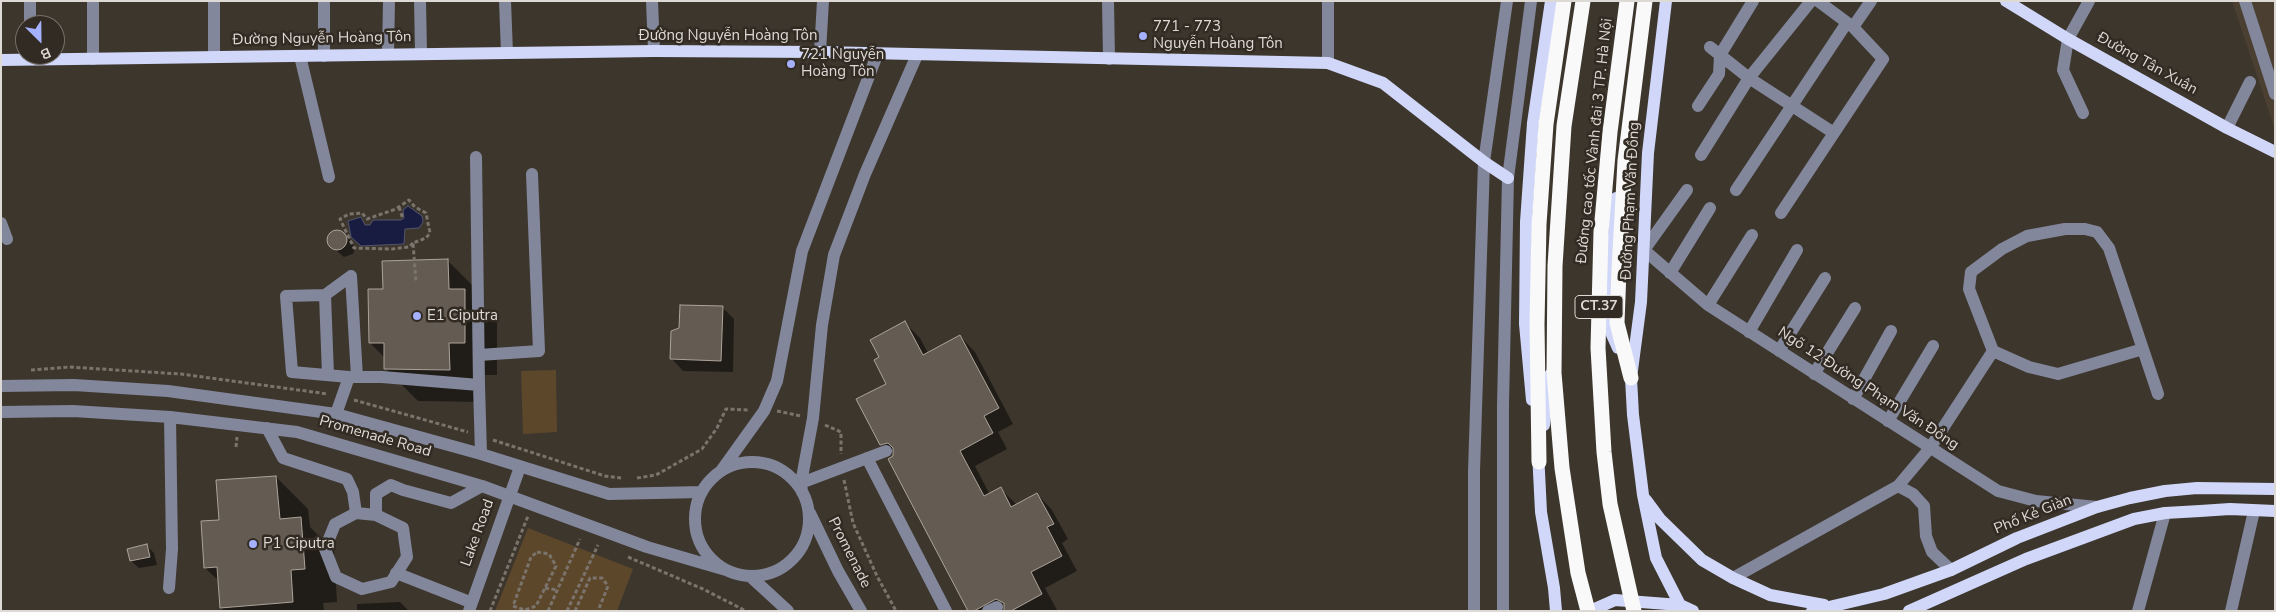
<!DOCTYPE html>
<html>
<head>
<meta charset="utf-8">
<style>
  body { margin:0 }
  #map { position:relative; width:2276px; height:612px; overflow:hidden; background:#3d362d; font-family:"Nunito Sans",sans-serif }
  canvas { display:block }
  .frame { position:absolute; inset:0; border:2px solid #ddd9d4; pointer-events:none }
  .north { position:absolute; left:15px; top:15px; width:50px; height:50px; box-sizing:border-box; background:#322b23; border:1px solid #76716a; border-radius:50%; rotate:157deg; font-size:14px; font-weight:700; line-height:20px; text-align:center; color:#ddd9d4 }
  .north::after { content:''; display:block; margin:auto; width:18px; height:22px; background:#a5b1fc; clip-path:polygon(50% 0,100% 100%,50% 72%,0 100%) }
</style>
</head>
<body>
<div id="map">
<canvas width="2276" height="612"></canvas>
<div class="frame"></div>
<div class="north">B</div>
</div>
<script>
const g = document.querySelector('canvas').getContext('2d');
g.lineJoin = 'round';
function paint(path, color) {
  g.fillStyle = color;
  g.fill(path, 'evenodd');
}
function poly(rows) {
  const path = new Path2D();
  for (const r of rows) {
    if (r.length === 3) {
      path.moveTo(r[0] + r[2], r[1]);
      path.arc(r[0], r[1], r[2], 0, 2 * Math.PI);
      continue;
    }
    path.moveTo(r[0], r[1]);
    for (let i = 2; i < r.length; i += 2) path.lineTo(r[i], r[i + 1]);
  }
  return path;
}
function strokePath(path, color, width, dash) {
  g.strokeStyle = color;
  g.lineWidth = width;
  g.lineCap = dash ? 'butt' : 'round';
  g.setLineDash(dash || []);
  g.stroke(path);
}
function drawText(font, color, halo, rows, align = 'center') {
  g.font = font + ' "Nunito Sans",sans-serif';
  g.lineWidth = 5;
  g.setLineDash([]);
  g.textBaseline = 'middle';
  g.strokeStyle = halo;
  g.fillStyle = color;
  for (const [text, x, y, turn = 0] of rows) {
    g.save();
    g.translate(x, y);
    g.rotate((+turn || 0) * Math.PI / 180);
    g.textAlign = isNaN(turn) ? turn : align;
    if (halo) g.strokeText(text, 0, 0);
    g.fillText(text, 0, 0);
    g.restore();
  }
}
paint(poly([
  [2232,1,2275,1,2275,130]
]), '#4a3f31');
paint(poly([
  [556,370,557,432,523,434,521,371],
  [528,528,633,569,617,611,495,611]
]), '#5d472b');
const water = poly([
  [408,206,422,216,423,222,419,228,405,229,404,244,361,246,351,237,348,221,361,217,365,225,370,225,373,220,401,220,404,218,403,210,408,206]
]);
paint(water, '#191c41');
strokePath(water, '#54556d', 1);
paint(poly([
  [337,231,343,233,351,241,355,249,353,254,344,257,331,246,328,240,332,233],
  [448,261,480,293,480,306,497,323,497,375,481,375,482,402,418,401,385,368,385,358,370,343,384,290],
  [722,307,734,319,733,372,683,371,672,359],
  [905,323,920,338,928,353,960,336,975,352,1013,424,998,432,1007,449,975,466,990,495,1001,489,1017,505,1037,494,1052,510,1068,539,1062,543,1077,571,1045,588,1057,610,969,611,894,456,881,444,888,384,881,358],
  [276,477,308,509,310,527,334,551,337,602,323,603,324,611,224,611,221,608,219,581,205,568,221,521],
  [147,546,154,553,157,565,139,568,131,561],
  [400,602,409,611,357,611,357,604]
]), '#0007');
const building = poly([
  [337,240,10],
  [448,259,449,289,465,289,465,343,449,343,450,370,384,369,384,343,369,343,368,289,383,289,382,261,448,259],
  [680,305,723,306,721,361,670,359,671,331,679,328,680,305],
  [905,321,923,355,960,335,999,408,984,416,993,433,960,451,984,496,1001,487,1011,507,1037,493,1054,524,1047,527,1062,556,1031,572,1042,594,1011,611,1004,611,1004,603,996,599,974,611,968,611,888,459,893,456,893,448,888,443,880,445,856,399,886,384,874,360,879,357,870,340,905,321],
  [276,476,280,519,301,517,305,569,291,570,293,602,220,608,217,567,204,568,201,521,219,520,216,480,276,476],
  [147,544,150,557,130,561,127,549,147,544]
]);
paint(building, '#645c53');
strokePath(building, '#aca49a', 1);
strokePath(poly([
  [399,207,403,219],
  [413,243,409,247,392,249,354,248,340,219,349,214,362,213,367,219,396,209,409,200,415,207,426,213,430,233,426,238,413,243,416,282],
  [31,370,69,367,181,374,328,394],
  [354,400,468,432],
  [777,411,801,416],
  [825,425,841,432,841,454],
  [493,440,605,476,621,478],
  [236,447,237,437],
  [637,478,656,475,702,449,717,428,726,409,749,410],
  [844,480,853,523,877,576,896,611],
  [537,552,549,554,556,566,536,606,525,610,513,606,531,557,537,552],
  [628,557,703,589,746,611],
  [545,588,557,590],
  [490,611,528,516],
  [548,611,580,539],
  [567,611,598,545],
  [575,611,590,578,602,578,608,586,598,611]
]), '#7a746c', 3, [4, 2.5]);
strokePath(poly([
  [30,1,30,25],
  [214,1,214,57],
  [420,1,421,53],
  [505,1,507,53],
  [652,1,654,51],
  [1108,1,1109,59],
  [1328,1,1328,63],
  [2245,1,2275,94],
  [1853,27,1871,1],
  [1710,47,1749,78,1834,133],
  [820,52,823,1],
  [388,53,389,1],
  [300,56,329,177],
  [324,56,324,1],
  [93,59,93,1],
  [1698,106,1719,74,1720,55,1753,1],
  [2083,113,2063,70,2068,39,2089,1],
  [2227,128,2250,82],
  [1701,155,1749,78,1811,1],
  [476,157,479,385],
  [1687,190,1644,250,1708,305,1998,491,2036,501,2097,507],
  [1736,190,1846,24],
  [1781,213,1883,59,1853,27,1818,1],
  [1,223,7,239],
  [1670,273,1710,208],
  [351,276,357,377],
  [325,295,328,375],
  [1708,305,1752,235],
  [1749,332,1797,250],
  [1779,351,1825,278],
  [1993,351,1969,289,1971,272,2002,249,2027,236,2065,229,2085,229,2097,232,2109,248,2158,394],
  [479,355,539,351,532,174],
  [1814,374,1855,308],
  [349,377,292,372,286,296,325,295,351,276],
  [1,386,74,385,168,391,336,414,481,454,609,494,702,492],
  [1853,399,1891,331],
  [1,412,73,411,170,417,297,432,482,486,647,547,726,570],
  [336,414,349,377,382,377,479,385,481,454],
  [1888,421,1933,346],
  [267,428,283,458,347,479,353,492,356,513],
  [867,458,946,611],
  [752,519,57],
  [721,471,764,411,777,381,802,251,877,55],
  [801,483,886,451],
  [1898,486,1913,494,1924,506,1926,536,1932,552,1951,570],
  [802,492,801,483,813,418,822,325,834,255,865,174,917,55],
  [356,513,376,515,403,528,407,557,391,582,362,589,336,577,325,549,335,524,356,513],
  [810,513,838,571,861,611],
  [376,515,376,494,391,485,403,490,451,503,482,486],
  [396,573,470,602],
  [751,577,788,611],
  [1733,578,1898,486,1930,448,1993,351,2029,367,2058,374,2143,349],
  [169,588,172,549,170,417],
  [469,611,520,467],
  [988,611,997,607],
  [1474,611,1474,471,1484,162,1507,1],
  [1503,611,1503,405,1508,178,1531,1],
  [2138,611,2165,513],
  [2231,611,2254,511]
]), '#83879b', 12);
strokePath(poly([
  [1666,1,1648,153,1641,302,1631,378,1633,415,1643,495,1656,558,1680,605],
  [2006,1,2068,39,2227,128,2275,152],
  [1,60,654,51,820,52,1328,63,1383,83,1484,162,1508,178],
  [1616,198,1609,328,1618,348],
  [1532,400,1525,324,1526,222,1533,123,1551,1],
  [1544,425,1550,375],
  [1538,452,1541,512,1554,588,1556,611],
  [1646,500,1660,519,1702,560,1733,578,1770,595,1824,605],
  [1590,611,1615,600,1680,605,1693,611],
  [1812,611,1884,594,1923,580,1951,570,2017,538,2097,507,2130,498,2165,491,2197,488,2275,489],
  [1909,611,2026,559,2134,519,2165,513,2200,511,2230,509,2275,511]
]), '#d0d7f9', 12);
strokePath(poly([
  [1583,1,1564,126,1555,266,1554,373,1562,468,1578,573,1588,611],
  [1631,378,1617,323,1619,270,1625,161,1645,1],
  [1539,462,1537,324,1539,224,1546,124,1564,1]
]), '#f9f9f9', 15);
strokePath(poly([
  [1627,1,1610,132,1601,232,1598,348,1604,452,1610,504,1634,611]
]), '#f9f9f9', 15);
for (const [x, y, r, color] of [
  [1143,36,5,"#a5b1fc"],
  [791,64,5,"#a5b1fc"],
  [417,316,5,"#a5b1fc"],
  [253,544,5,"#a5b1fc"]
]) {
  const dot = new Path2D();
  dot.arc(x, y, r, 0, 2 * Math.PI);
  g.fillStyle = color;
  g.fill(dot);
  strokePath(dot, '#322b23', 2);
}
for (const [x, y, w] of [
  [1599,307,48]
]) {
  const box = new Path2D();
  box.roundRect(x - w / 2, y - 11.5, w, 23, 4);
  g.fillStyle = '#322b23';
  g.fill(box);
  strokePath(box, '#ddd9d4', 1);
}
drawText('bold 14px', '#ddd9d4', null, [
  ["CT.37",1599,307]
]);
drawText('15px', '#ddd9d4', '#322b23', [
  ["771 - 773",1153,27],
  ["Nguyễn Hoàng Tôn",1153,44],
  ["721 Nguyễn",801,55],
  ["Hoàng Tôn",801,72],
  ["E1 Ciputra",427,316],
  ["P1 Ciputra",263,544]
], 'left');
drawText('15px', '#ddd9d4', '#322b23', [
  ["Đường Nguyễn Hoàng Tôn",728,36],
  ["Đường Nguyễn Hoàng Tôn",322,39,-1],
  ["Đường Tân Xuân",2147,64,29],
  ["Đường cao tốc Vành đai 3 TP. Hà Nội",1595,141,-84],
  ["Đường Phạm Văn Đồng",1631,201,-87],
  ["Ngõ 12 Đường Phạm Văn Đồng",1868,389,33],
  ["Promenade Road",375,437,16],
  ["Phố Kẻ Giàn",2033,515,-22],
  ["Lake Road",478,533,-70],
  ["Promenade",849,553,63]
]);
</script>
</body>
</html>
